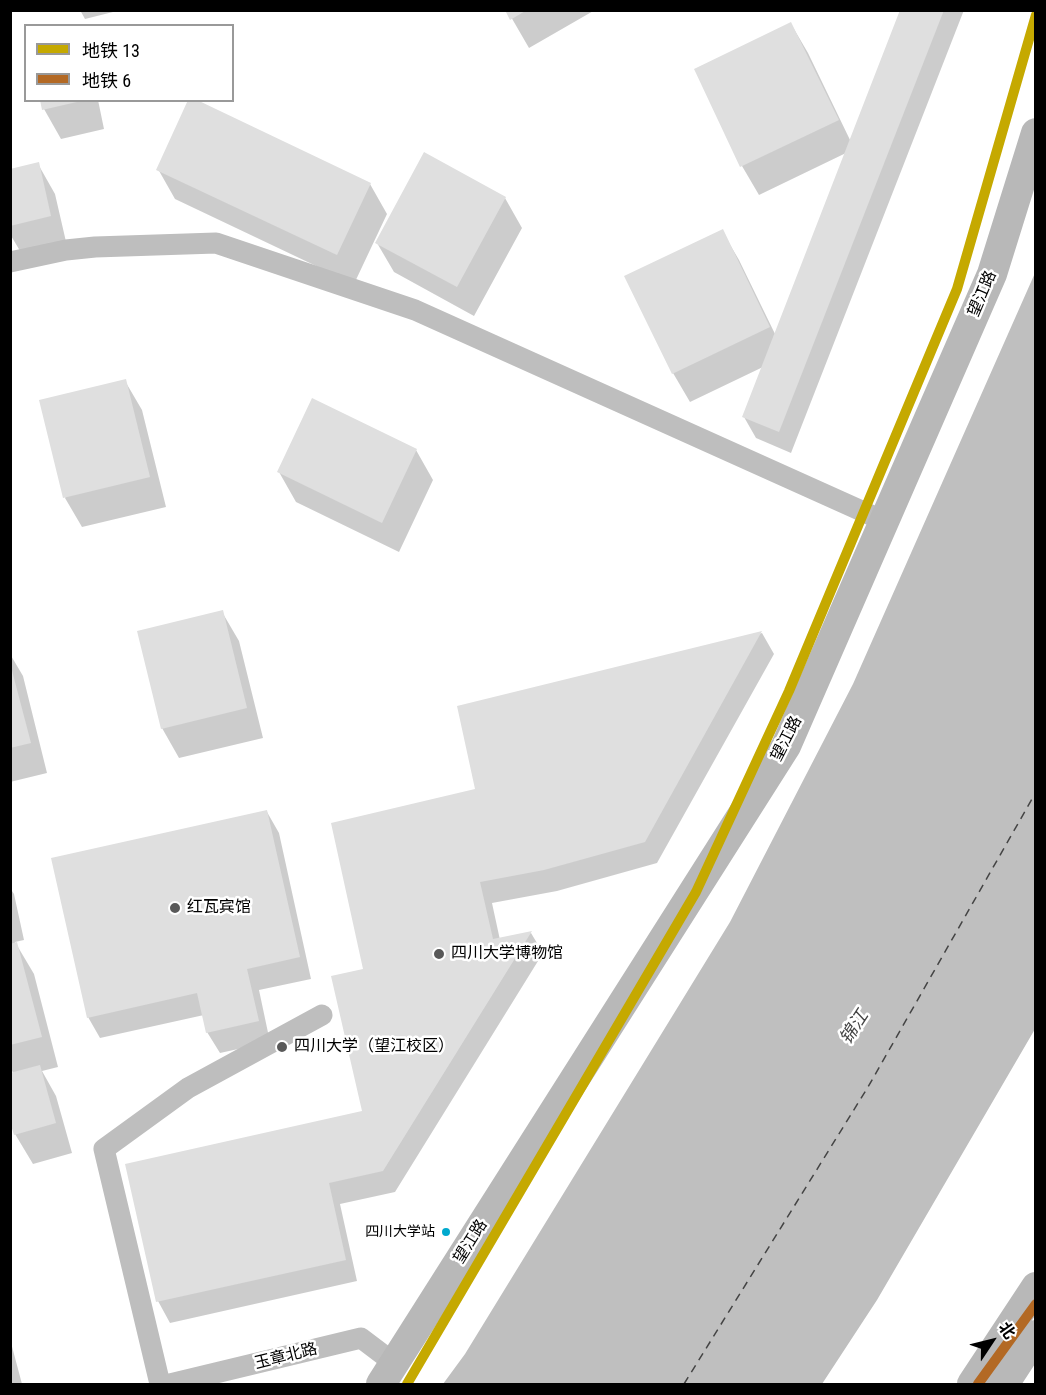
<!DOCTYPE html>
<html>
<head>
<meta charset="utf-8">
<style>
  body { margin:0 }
  #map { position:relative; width:1046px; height:1395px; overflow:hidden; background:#fff; font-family:"Roboto Condensed","Noto Sans SC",sans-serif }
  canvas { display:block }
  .frame { position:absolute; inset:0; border:12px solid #000; pointer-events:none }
  .legend { position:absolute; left:24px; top:24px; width:210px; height:78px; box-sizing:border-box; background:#fff; border:2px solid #999; margin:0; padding:8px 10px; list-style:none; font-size:18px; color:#000 }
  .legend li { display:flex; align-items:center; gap:12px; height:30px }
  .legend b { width:30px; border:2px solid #999 }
  .north { position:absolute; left:962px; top:1311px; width:60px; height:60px; -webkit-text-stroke:4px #fff; paint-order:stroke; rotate:55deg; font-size:16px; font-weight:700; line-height:24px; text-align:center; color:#000 }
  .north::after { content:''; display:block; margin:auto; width:21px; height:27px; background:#000; clip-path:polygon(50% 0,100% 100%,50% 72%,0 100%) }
</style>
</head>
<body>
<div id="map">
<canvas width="1046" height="1395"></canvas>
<div class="frame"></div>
<ul class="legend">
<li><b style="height:8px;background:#c5a900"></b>地铁 13</li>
<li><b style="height:8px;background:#b36924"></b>地铁 6</li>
</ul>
<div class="north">北</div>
</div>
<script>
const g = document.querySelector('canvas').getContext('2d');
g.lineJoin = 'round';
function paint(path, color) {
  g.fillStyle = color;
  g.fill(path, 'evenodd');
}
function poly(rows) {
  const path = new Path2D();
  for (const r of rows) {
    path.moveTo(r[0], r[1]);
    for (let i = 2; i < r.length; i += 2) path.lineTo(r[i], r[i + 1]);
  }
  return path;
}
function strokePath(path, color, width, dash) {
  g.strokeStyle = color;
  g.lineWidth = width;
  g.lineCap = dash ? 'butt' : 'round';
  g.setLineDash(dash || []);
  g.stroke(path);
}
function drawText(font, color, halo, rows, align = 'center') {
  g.font = font + ' "Roboto Condensed","Noto Sans SC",sans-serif';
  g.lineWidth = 5;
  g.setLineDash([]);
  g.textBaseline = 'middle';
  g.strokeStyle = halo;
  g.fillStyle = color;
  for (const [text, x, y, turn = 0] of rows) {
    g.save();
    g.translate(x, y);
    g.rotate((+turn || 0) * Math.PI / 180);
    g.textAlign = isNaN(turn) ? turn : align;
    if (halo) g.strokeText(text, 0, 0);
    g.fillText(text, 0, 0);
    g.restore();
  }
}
paint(poly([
  [1035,273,1035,1029,877,1300,822,1384,443,1384,465,1354,730,922,853,684]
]), '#bfbfbf');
paint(poly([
  [80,10,121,10,85,19],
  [507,10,595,10,529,48],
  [902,10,964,10,791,453,756,438,744,417,763,367,690,402,673,373,722,231,739,260,776,336,846,153,759,195,742,166,791,24,808,53,851,142],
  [42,100,98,100,104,129,61,139,44,109],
  [38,164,55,194,67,246,23,256,10,234,10,170],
  [158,169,370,184,387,214,354,284,175,199],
  [505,198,522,228,474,316,394,272,377,243],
  [125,381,142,410,166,507,82,527,65,498],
  [416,450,433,480,399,552,296,502,279,472],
  [222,612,239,641,263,738,179,758,162,728],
  [762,633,774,654,657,863,557,891,492,903,500,940,531,933,543,953,395,1192,340,1204,357,1281,170,1323,158,1301,364,1112,365,970,477,790,459,707],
  [10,654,23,676,47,773,10,782],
  [267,812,279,833,311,979,259,990,270,1042,220,1053,207,1032,204,1015,100,1038,88,1017],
  [10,888,14,894,24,940,15,942,34,974,58,1067,42,1071,56,1096,72,1153,33,1164,15,1134,14,1074,10,1068],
  [10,1339,22,1384,10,1384]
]), '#0003');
strokePath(poly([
  [684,1384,868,1087,1036,792]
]), '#444', 1.5, [8, 6]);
paint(poly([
  [505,10,527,10,510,20],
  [900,10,944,10,779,432,742,417],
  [791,22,839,120,740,167,694,69],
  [40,100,81,100,81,101,42,110],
  [188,100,197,100,371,183,337,255,156,170],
  [424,152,506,197,457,287,375,243],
  [39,162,51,216,10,226,10,169],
  [723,229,770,327,672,374,624,276],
  [126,379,150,477,63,498,39,400],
  [312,398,417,449,382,523,277,472],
  [223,610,247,708,161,729,137,631],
  [762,631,645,842,544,870,480,882,493,939,532,931,383,1171,329,1183,346,1260,156,1302,125,1164,362,1111,331,976,363,969,331,823,475,789,457,706],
  [10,663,31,743,10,748],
  [267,810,300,957,247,969,259,1021,206,1033,197,993,87,1018,51,858],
  [17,942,42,1037,10,1045,10,944],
  [40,1065,56,1123,14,1135,10,1122,10,1073]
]), '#dfdfdf');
strokePath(poly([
  [10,262,66,250,95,247,216,243,415,310,884,521],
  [160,1384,104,1149,188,1088,322,1015],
  [170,1384,361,1338,394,1363]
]), '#bebebe', 21);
strokePath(poly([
  [381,1384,786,746,992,274,1036,133],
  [972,1384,1036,1287],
  [1004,1384,1036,1335]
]), '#b8b8b8', 30);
strokePath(poly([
  [407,1384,696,892,789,691,957,289,1036,15]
]), '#c5a900', 10);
strokePath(poly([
  [978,1384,1036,1304]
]), '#b36924', 10);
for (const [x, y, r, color] of [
  [175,908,6,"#595959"],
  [439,954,6,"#595959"],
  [282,1047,6,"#595959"],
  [446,1232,5,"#00a9ce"]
]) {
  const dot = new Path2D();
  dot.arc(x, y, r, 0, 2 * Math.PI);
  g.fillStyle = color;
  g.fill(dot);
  strokePath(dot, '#fff', 2);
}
drawText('14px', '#000', '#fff', [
  ["四川大学站",435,1232]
], 'right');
drawText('16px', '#000', '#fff', [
  ["望江路",983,294,-67],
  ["望江路",787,739,-63],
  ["望江路",471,1242,-58],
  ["玉章北路",286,1357,-14]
]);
drawText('16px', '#000', '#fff', [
  ["红瓦宾馆",187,908],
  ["四川大学博物馆",451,954],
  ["四川大学（望江校区）",294,1047]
], 'left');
drawText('italic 18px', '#444', '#fff', [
  ["锦江",855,1028,-57]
]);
</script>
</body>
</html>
